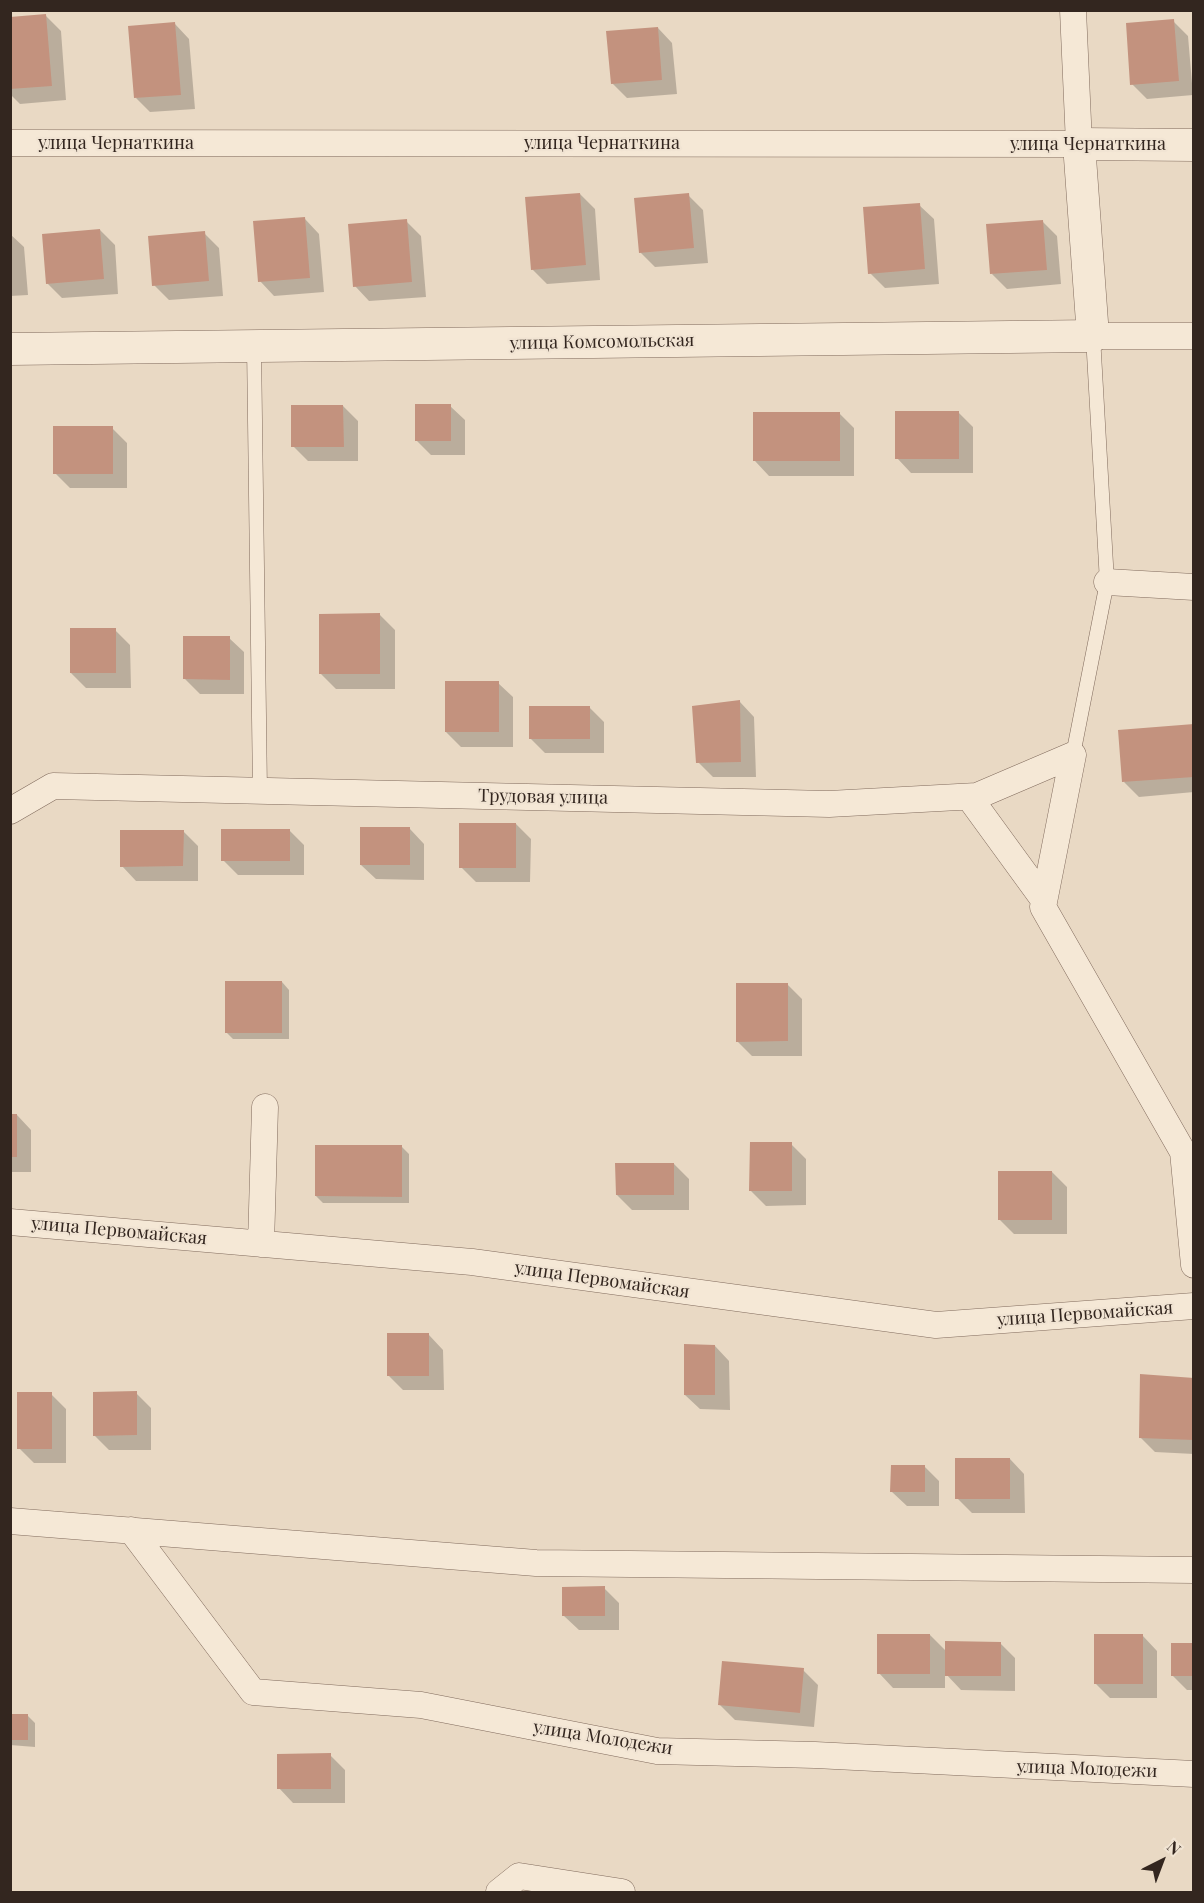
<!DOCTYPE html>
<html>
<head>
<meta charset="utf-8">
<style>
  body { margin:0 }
  #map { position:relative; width:1204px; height:1903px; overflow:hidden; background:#e9d9c4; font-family:"Playfair Display",serif }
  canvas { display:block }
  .frame { position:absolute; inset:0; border:12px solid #33261f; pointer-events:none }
  .north { position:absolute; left:1132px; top:1831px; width:60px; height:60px; -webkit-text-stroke:4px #f1e4d3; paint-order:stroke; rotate:42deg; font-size:16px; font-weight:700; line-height:24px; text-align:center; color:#33261f }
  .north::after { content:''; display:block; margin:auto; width:21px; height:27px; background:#33261f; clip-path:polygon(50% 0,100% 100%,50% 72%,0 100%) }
</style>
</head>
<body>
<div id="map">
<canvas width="1204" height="1903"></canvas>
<div class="frame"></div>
<div class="north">N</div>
</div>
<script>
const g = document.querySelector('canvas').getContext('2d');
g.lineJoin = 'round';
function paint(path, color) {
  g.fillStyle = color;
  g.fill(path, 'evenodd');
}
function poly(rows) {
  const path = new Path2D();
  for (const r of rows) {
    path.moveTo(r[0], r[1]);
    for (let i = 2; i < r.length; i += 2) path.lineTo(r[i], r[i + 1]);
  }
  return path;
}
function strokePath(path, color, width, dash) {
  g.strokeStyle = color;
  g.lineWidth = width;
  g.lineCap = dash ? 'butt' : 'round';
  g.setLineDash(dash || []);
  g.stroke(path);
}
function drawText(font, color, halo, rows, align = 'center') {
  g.font = font + ' "Playfair Display",serif';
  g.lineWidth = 4.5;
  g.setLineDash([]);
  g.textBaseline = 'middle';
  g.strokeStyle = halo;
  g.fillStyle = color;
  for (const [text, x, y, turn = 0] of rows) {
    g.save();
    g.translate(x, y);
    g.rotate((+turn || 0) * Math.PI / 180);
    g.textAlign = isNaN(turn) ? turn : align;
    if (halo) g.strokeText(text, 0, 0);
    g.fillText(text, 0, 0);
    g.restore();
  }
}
paint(poly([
  [46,16,61,31,66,100,20,104,10,94,10,18],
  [1173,21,1188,36,1193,95,1147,99,1132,84],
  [175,24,189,39,195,109,150,112,136,98],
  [658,28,672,43,677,94,627,98,612,83],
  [580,194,595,209,600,280,547,284,532,269],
  [688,195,703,210,708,263,655,267,640,252],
  [919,205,934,219,939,284,885,288,870,273],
  [305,219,319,234,324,292,274,296,260,281],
  [406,221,421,236,426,297,369,301,355,286],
  [1042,221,1057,236,1061,284,1007,289,992,274],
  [100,230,115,245,118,294,62,298,47,283],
  [204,233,219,248,223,296,169,300,154,285],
  [10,234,24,247,28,295,10,296],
  [343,406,358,421,358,461,308,461,293,446],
  [450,406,465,420,465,455,431,455,416,440],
  [958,412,973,427,973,473,911,473,897,458],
  [839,413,854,428,854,476,769,476,755,461],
  [112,428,127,443,127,488,70,488,55,473],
  [380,615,395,630,395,689,336,689,321,674],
  [115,630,130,645,131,688,86,688,71,673],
  [229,638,244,652,244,694,200,694,185,679],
  [498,683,513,697,513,747,461,747,446,732],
  [740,702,754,717,756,777,713,777,698,762],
  [589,707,604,722,604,753,545,753,530,738],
  [1194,726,1194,792,1139,797,1124,782],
  [516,824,531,839,530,882,476,882,461,867],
  [410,829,424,844,424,880,376,879,361,865],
  [289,830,304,845,304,875,238,875,223,860],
  [183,831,198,846,198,881,136,881,122,866],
  [282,982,289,990,289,1039,233,1039,226,1032],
  [787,984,802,999,802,1056,752,1056,737,1041],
  [10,1115,17,1115,31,1130,31,1172,10,1172],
  [791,1144,806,1159,806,1205,766,1206,751,1191],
  [402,1147,409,1154,409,1203,323,1203,316,1196],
  [674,1164,689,1179,689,1210,632,1210,617,1195],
  [1052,1172,1067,1187,1067,1234,1014,1234,999,1219],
  [429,1335,443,1350,444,1390,403,1390,388,1375],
  [715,1346,729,1361,730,1410,700,1409,685,1395],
  [1194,1380,1194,1454,1155,1452,1140,1437],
  [136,1393,151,1408,151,1450,109,1450,94,1435],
  [51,1394,66,1409,66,1463,34,1463,19,1448],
  [1010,1459,1024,1474,1025,1513,972,1513,957,1498],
  [924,1466,939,1481,939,1506,907,1506,892,1492],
  [604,1588,619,1603,619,1630,579,1630,564,1616],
  [930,1635,947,1652,1000,1643,1015,1658,1015,1691,961,1690,945,1673,945,1688,893,1688,879,1673],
  [1143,1636,1157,1651,1157,1698,1110,1698,1096,1684],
  [1194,1645,1194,1690,1187,1690,1172,1675],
  [803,1670,818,1685,814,1727,735,1720,720,1705],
  [10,1716,28,1716,35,1723,35,1747,10,1745],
  [330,1755,345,1770,345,1803,293,1803,279,1788]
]), '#0003');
paint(poly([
  [46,14,52,86,10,89,10,17],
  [1174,19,1179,81,1130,85,1126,23],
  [175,22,181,95,134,98,128,26],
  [658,27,662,80,611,84,606,31],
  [580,193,586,265,531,270,525,197],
  [689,193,694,248,639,253,634,198],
  [920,203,925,269,868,274,863,207],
  [305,217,310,278,258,282,253,221],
  [407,219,412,282,353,287,348,224],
  [1043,220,1047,270,990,274,986,224],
  [100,229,104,279,46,284,42,234],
  [205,231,209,281,152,286,148,236],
  [415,404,451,404,451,441,415,441],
  [291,405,343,405,344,447,291,447],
  [895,411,959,411,959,459,895,459],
  [753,412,840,412,840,461,753,461],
  [53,426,113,426,113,474,53,474],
  [380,613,380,674,319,674,319,614],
  [70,628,116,628,116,673,70,673],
  [183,636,230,636,230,680,183,679],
  [445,681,499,681,499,732,445,732],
  [740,700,741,762,696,763,692,706],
  [529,706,590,706,590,739,529,739],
  [1194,724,1194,777,1122,782,1118,730],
  [459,823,516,823,516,868,459,868],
  [360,827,410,827,410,865,360,865],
  [221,829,290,829,290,861,221,861],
  [120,830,184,830,183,866,120,867],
  [225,981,282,981,282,1033,225,1033],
  [736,983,788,983,788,1041,736,1042],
  [10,1114,17,1114,17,1157,10,1157],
  [750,1142,792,1142,792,1191,749,1191],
  [315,1145,402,1145,402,1197,315,1196],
  [615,1163,674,1163,674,1195,616,1195],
  [998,1171,1052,1171,1052,1220,998,1220],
  [387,1333,429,1333,429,1376,387,1376],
  [684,1344,715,1345,715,1395,684,1395],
  [1140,1374,1194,1378,1194,1440,1139,1438],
  [137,1391,137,1435,93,1436,93,1392],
  [17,1392,52,1392,52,1449,17,1449],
  [955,1458,1010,1458,1010,1499,955,1499],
  [891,1465,925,1465,925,1492,890,1492],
  [605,1586,605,1616,562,1616,562,1587],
  [877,1634,930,1634,930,1674,877,1674],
  [1094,1634,1143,1634,1143,1684,1094,1684],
  [945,1641,1001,1642,1001,1676,945,1676],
  [1171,1643,1194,1643,1194,1676,1171,1676],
  [722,1661,804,1668,800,1713,718,1705],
  [10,1714,28,1714,28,1740,10,1740],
  [331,1753,331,1789,277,1789,277,1754]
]), '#c3927e');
const service = poly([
  [254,346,260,791],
  [1073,755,1107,582,1093,336]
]);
const minor = poly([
  [10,143,1079,144,1073,10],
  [1093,336,1194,336],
  [1107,582,1194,587],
  [1073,755,1043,907,1183,1152,1194,1265],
  [969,797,1044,900],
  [10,811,53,786,829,804,977,796,1073,755],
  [10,1222,472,1262,936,1325,1194,1306],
  [261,1244,265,1107],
  [10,1521,536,1563,1194,1570],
  [131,1530,253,1692,421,1705,657,1751,815,1755,1194,1774],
  [499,1892,519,1876,622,1892]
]);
const tertiary = poly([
  [10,349,1093,336,1079,144,1194,145]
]);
strokePath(service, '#816b5d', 15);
strokePath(minor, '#816b5d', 27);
strokePath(tertiary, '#816b5d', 33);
strokePath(service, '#f5e8d6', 14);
strokePath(minor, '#f5e8d6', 26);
strokePath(tertiary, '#f5e8d6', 32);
drawText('18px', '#33261f', '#f1e4d3', [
  ["улица Чернаткина",116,143],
  ["улица Чернаткина",602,143],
  ["улица Чернаткина",1088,144],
  ["улица Комсомольская",602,342,-1],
  ["Трудовая улица",543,797,1],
  ["улица Первомайская",119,1231,5],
  ["улица Первомайская",602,1280,8],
  ["улица Первомайская",1085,1314,-4],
  ["улица Молодежи",603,1738,9],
  ["улица Молодежи",1087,1769,2]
]);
</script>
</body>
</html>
